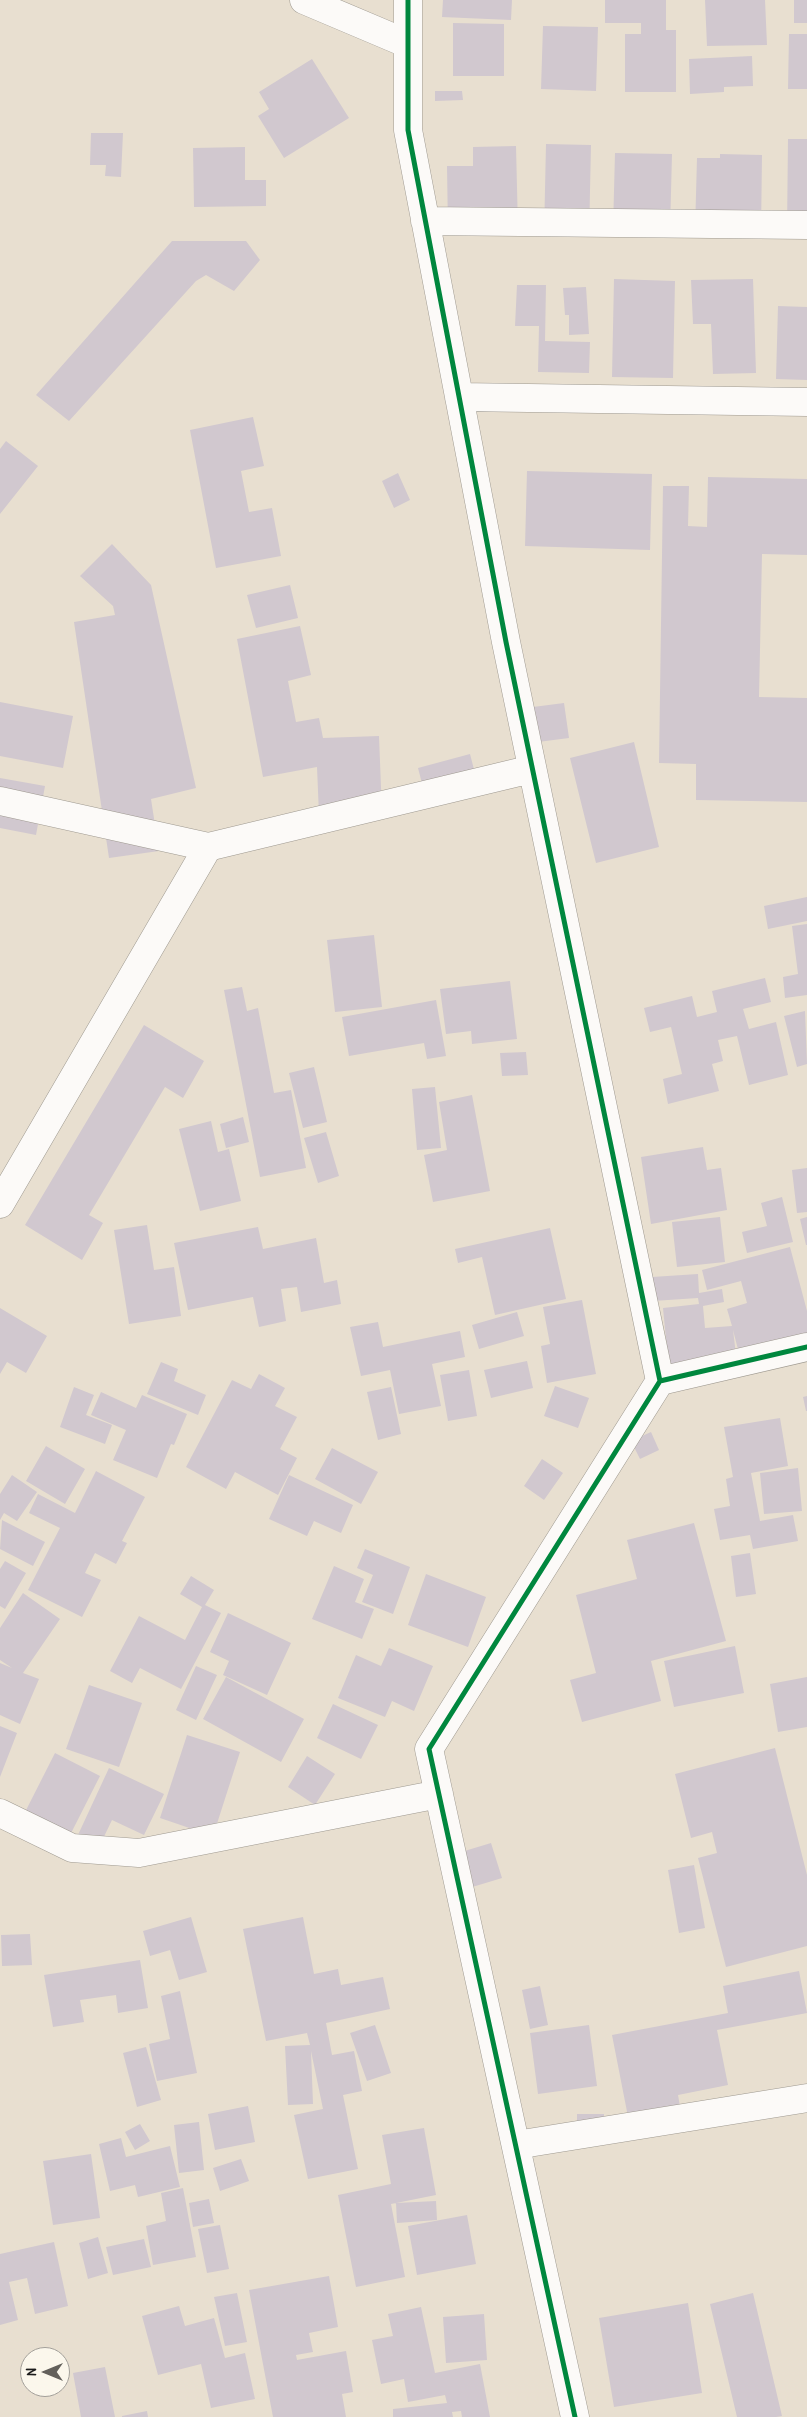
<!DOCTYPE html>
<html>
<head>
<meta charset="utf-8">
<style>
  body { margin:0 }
  #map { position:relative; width:807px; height:2417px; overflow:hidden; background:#e8dfd0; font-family:"Patrick Hand",sans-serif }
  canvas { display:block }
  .north { position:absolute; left:20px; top:2347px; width:50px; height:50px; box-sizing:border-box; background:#fbf7ec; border:1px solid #a29f99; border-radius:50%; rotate:270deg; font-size:14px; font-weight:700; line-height:20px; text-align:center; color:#1c1c1c }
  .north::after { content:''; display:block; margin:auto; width:18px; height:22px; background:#63605b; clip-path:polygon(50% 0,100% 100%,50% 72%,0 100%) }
</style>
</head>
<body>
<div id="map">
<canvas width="807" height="2417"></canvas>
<div class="north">N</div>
</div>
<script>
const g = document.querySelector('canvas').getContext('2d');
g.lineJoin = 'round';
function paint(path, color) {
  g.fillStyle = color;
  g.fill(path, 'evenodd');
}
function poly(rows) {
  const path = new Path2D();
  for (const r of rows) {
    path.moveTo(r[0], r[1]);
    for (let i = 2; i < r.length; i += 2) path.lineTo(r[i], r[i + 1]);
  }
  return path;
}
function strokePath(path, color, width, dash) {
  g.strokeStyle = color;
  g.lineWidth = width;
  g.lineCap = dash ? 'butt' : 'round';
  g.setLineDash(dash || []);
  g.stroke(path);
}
paint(poly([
  [443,0,512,0,511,20,442,17],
  [605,0,666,0,666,30,676,30,676,92,625,92,625,34,641,34,641,23,605,23],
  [705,0,765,0,767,45,707,46],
  [794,0,807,0,807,23,794,23],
  [453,23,504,24,504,76,453,76],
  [543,26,598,27,596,91,541,89],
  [789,34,807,34,807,89,788,89],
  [752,56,753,86,724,87,724,92,690,94,689,59],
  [312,59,349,118,284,158,258,116,269,109,259,92],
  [435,91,462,91,463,100,435,101],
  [91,133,123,133,121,177,105,176,106,165,90,165],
  [788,139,807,139,807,230,787,230],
  [546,144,591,145,589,237,544,235],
  [516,146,518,229,448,230,447,166,473,166,473,147],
  [245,147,245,180,266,180,266,206,194,207,193,148],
  [615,153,672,154,670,231,613,229],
  [720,154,762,155,761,232,695,231,697,158,720,158],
  [172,241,246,241,260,260,234,291,206,275,196,281,69,421,36,395],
  [614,279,675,281,673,378,612,377],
  [753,279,756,373,713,374,711,324,693,324,691,280],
  [517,285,546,285,545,341,590,342,589,373,538,372,539,326,515,326],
  [586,287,589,334,569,335,569,315,565,315,563,288],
  [778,306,807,307,807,380,776,379],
  [253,417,264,466,241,471,249,512,272,508,281,556,216,568,190,430],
  [6,441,38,466,0,514,0,449],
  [527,471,652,474,650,550,525,546],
  [398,473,410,500,394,508,382,481],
  [708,477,807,479,807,555,762,554,759,697,807,698,807,802,696,800,696,764,659,763,663,486,689,486,688,526,707,527],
  [112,544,151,585,196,788,151,799,159,851,109,858,74,622,115,615,113,606,80,576],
  [290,585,298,618,256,628,247,595],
  [300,626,311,675,288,681,296,722,319,718,323,738,379,736,382,813,319,815,317,767,263,777,237,639],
  [0,702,73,716,63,768,0,756],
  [564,703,569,738,538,742,533,707],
  [634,742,659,847,596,863,570,758],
  [470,754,477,781,425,795,418,768],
  [0,778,45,786,36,835,0,828],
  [807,897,807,921,768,929,764,906],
  [807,924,807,995,785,998,783,977,798,974,792,926],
  [374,935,382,1007,335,1012,327,940],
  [765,978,771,1002,743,1009,749,1029,776,1022,788,1075,749,1085,737,1036,718,1040,723,1061,712,1064,719,1091,668,1104,663,1079,682,1074,671,1027,650,1032,644,1008,692,996,697,1017,717,1012,712,991],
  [510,981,517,1039,472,1044,471,1031,446,1034,440,989],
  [242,987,247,1011,258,1008,274,1093,291,1090,306,1168,260,1177,224,990],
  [436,1000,446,1056,427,1059,424,1043,349,1056,342,1017],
  [805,1011,807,1064,797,1067,784,1016],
  [144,1025,204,1061,183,1098,165,1087,89,1215,103,1223,82,1260,25,1225],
  [526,1052,528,1075,502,1076,500,1053],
  [314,1067,327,1122,303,1128,289,1073],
  [435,1087,441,1148,417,1150,412,1089],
  [472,1095,490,1191,433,1202,424,1155,447,1150,439,1102],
  [243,1117,249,1142,226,1148,220,1124],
  [211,1121,218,1152,229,1149,241,1201,200,1211,179,1129],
  [326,1132,339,1176,318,1183,304,1138],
  [703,1147,707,1170,721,1168,727,1210,651,1224,641,1157],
  [807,1168,807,1212,797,1213,792,1170],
  [782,1197,793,1242,747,1253,742,1232,767,1226,761,1203],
  [720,1217,725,1262,677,1267,672,1222],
  [807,1217,807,1245,806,1245,800,1219],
  [147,1225,154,1270,174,1267,181,1316,129,1324,114,1230],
  [258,1227,263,1249,316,1238,324,1283,337,1280,341,1304,301,1312,297,1287,281,1289,286,1321,259,1327,253,1297,188,1310,174,1243],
  [550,1228,566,1299,495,1315,482,1257,458,1263,455,1249],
  [790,1247,807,1311,807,1343,741,1361,733,1330,737,1363,669,1370,663,1308,699,1304,698,1298,653,1301,652,1277,698,1274,699,1293,722,1289,724,1302,703,1306,705,1328,732,1326,727,1309,747,1303,741,1281,707,1290,702,1270],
  [582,1300,596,1374,547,1383,541,1346,550,1344,543,1307],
  [0,1308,47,1336,26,1373,7,1362,0,1374],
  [517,1312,524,1336,479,1349,472,1325],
  [378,1322,383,1347,460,1331,465,1357,432,1364,441,1406,399,1414,390,1370,361,1376,350,1327],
  [527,1361,533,1388,491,1398,484,1370],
  [161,1362,178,1369,174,1381,206,1395,198,1415,147,1394],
  [469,1370,477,1416,448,1421,440,1375],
  [259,1374,285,1388,275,1406,297,1417,280,1449,297,1458,278,1495,235,1472,226,1489,186,1467,232,1380,251,1389],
  [555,1386,589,1398,578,1428,544,1416],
  [74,1387,94,1395,86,1415,112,1425,105,1444,60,1427],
  [391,1387,401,1434,378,1440,367,1392],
  [101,1392,136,1408,142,1395,187,1414,174,1445,171,1444,157,1478,113,1460,126,1430,91,1415],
  [807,1396,807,1411,806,1411,803,1397],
  [780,1418,788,1466,751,1473,760,1521,793,1515,798,1541,753,1549,750,1535,720,1540,714,1509,730,1506,726,1479,733,1477,724,1427],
  [651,1432,659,1450,640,1459,631,1441],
  [46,1446,85,1469,65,1504,26,1481],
  [332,1448,378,1472,361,1504,315,1479],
  [542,1459,563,1473,544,1500,524,1486],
  [798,1468,802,1511,764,1514,760,1473],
  [96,1471,145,1497,122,1541,127,1543,116,1564,95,1553,85,1573,101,1580,82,1617,28,1590,60,1528,29,1513,38,1494,75,1513],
  [12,1475,37,1492,17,1521,4,1513,0,1520,0,1494],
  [289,1475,353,1505,341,1533,314,1521,307,1536,269,1519],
  [2,1520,45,1542,33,1566,0,1549],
  [694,1523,726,1641,651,1661,661,1701,582,1722,570,1680,596,1673,576,1595,637,1579,627,1540],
  [365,1549,410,1567,393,1614,362,1602,373,1575,357,1568],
  [750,1553,756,1594,736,1597,731,1556],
  [5,1561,26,1573,5,1609,0,1606,0,1569],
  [334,1566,364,1579,355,1602,374,1609,362,1639,312,1619],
  [426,1574,486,1597,468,1647,408,1625],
  [191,1576,214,1590,205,1605,221,1613,181,1689,140,1668,132,1683,110,1671,139,1616,185,1640,202,1607,180,1594],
  [23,1593,60,1619,23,1673,39,1679,20,1724,0,1715,0,1663,12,1668,0,1660,0,1628],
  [228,1613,291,1643,267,1695,223,1675,229,1661,210,1652],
  [735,1646,744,1693,674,1707,664,1661],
  [389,1648,433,1666,414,1711,392,1701,385,1717,338,1698,356,1655,381,1666],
  [196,1666,217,1675,196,1720,176,1710],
  [226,1677,304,1719,281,1762,203,1719],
  [807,1677,807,1727,778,1732,770,1684],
  [89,1685,142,1703,119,1767,66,1749],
  [333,1704,378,1725,361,1759,317,1738],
  [0,1726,17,1733,0,1777],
  [187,1735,240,1752,213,1836,160,1818],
  [775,1748,807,1875,807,1946,726,1967,698,1858,717,1853,712,1832,691,1838,675,1774],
  [55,1753,100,1776,64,1847,19,1824],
  [307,1756,335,1774,315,1805,288,1787],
  [109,1768,164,1794,144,1835,112,1820,99,1847,77,1837],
  [491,1843,502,1878,469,1888,458,1853],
  [694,1865,705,1928,679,1933,668,1870],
  [191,1917,207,1972,179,1980,170,1950,150,1956,143,1931],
  [303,1917,314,1974,338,1969,341,1985,383,1977,390,2009,326,2023,332,2055,354,2051,362,2091,343,2095,358,2169,308,2179,294,2115,323,2109,311,2051,313,2104,288,2105,285,2046,310,2045,307,2033,266,2041,243,1929],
  [30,1934,32,1965,2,1966,1,1935],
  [140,1960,148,2008,118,2013,116,1995,80,2000,84,2022,53,2027,44,1975],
  [799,1971,807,2013,717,2030,728,2085,678,2095,682,2118,631,2132,612,2035,728,2013,723,1986],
  [540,1986,548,2025,530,2029,522,1990],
  [180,1991,197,2073,157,2081,149,2044,170,2039,161,1996],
  [375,2025,391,2073,367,2081,350,2033],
  [589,2025,597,2086,538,2094,530,2033],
  [146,2047,161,2100,137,2107,123,2053],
  [248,2106,255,2142,215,2150,208,2114],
  [577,2114,604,2114,604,2128,577,2128],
  [199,2122,204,2170,179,2173,174,2125],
  [140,2124,150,2141,135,2150,125,2132],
  [424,2128,436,2195,391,2204,405,2277,356,2287,338,2195,391,2184,382,2135],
  [121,2138,126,2157,170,2146,180,2187,138,2197,135,2185,110,2191,99,2144],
  [91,2154,100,2218,53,2225,43,2161],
  [241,2159,249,2181,220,2191,213,2168],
  [183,2188,196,2257,153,2265,146,2226,166,2221,161,2193],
  [209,2199,214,2223,193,2227,189,2203],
  [436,2201,437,2220,397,2223,396,2203],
  [467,2215,476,2264,417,2275,408,2226],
  [220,2225,229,2269,207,2273,198,2229],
  [98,2237,108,2273,88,2279,79,2243],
  [144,2239,151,2267,113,2275,106,2247],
  [54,2242,68,2306,35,2314,27,2278,9,2282,18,2320,0,2325,0,2254],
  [329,2276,338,2327,309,2333,313,2352,296,2355,297,2360,346,2351,353,2392,342,2394,346,2417,273,2417,249,2290],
  [237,2293,247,2342,225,2346,214,2297],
  [753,2293,782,2416,776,2417,737,2417,710,2304],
  [688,2303,702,2393,614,2407,599,2318],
  [179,2306,185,2326,214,2318,225,2358,245,2353,255,2399,211,2408,201,2364,158,2375,142,2316],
  [421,2307,435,2373,480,2364,490,2417,462,2417,461,2411,452,2412,453,2417,393,2417,393,2409,447,2403,445,2395,408,2402,404,2379,381,2384,372,2340,393,2336,388,2314],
  [484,2314,487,2360,446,2363,443,2317],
  [105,2367,115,2417,81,2417,73,2373],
  [147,2411,148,2417,122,2417,122,2416]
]), '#d1c8cf');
const minor = poly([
  [304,0,408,44],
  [408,0,408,130,506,642,660,1381,807,1347],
  [425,221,807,225],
  [459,397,807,402],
  [0,801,208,847],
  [0,1204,208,847,532,769],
  [0,1813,72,1848,139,1853,439,1794],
  [516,2145,807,2098],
  [575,2417,429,1749,660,1381]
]);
strokePath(minor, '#9e9990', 29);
strokePath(minor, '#fcfaf8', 28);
strokePath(poly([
  [408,0,408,130,506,642,660,1381,807,1347],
  [575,2417,429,1749,660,1381]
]), '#00873e', 5);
</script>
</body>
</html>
